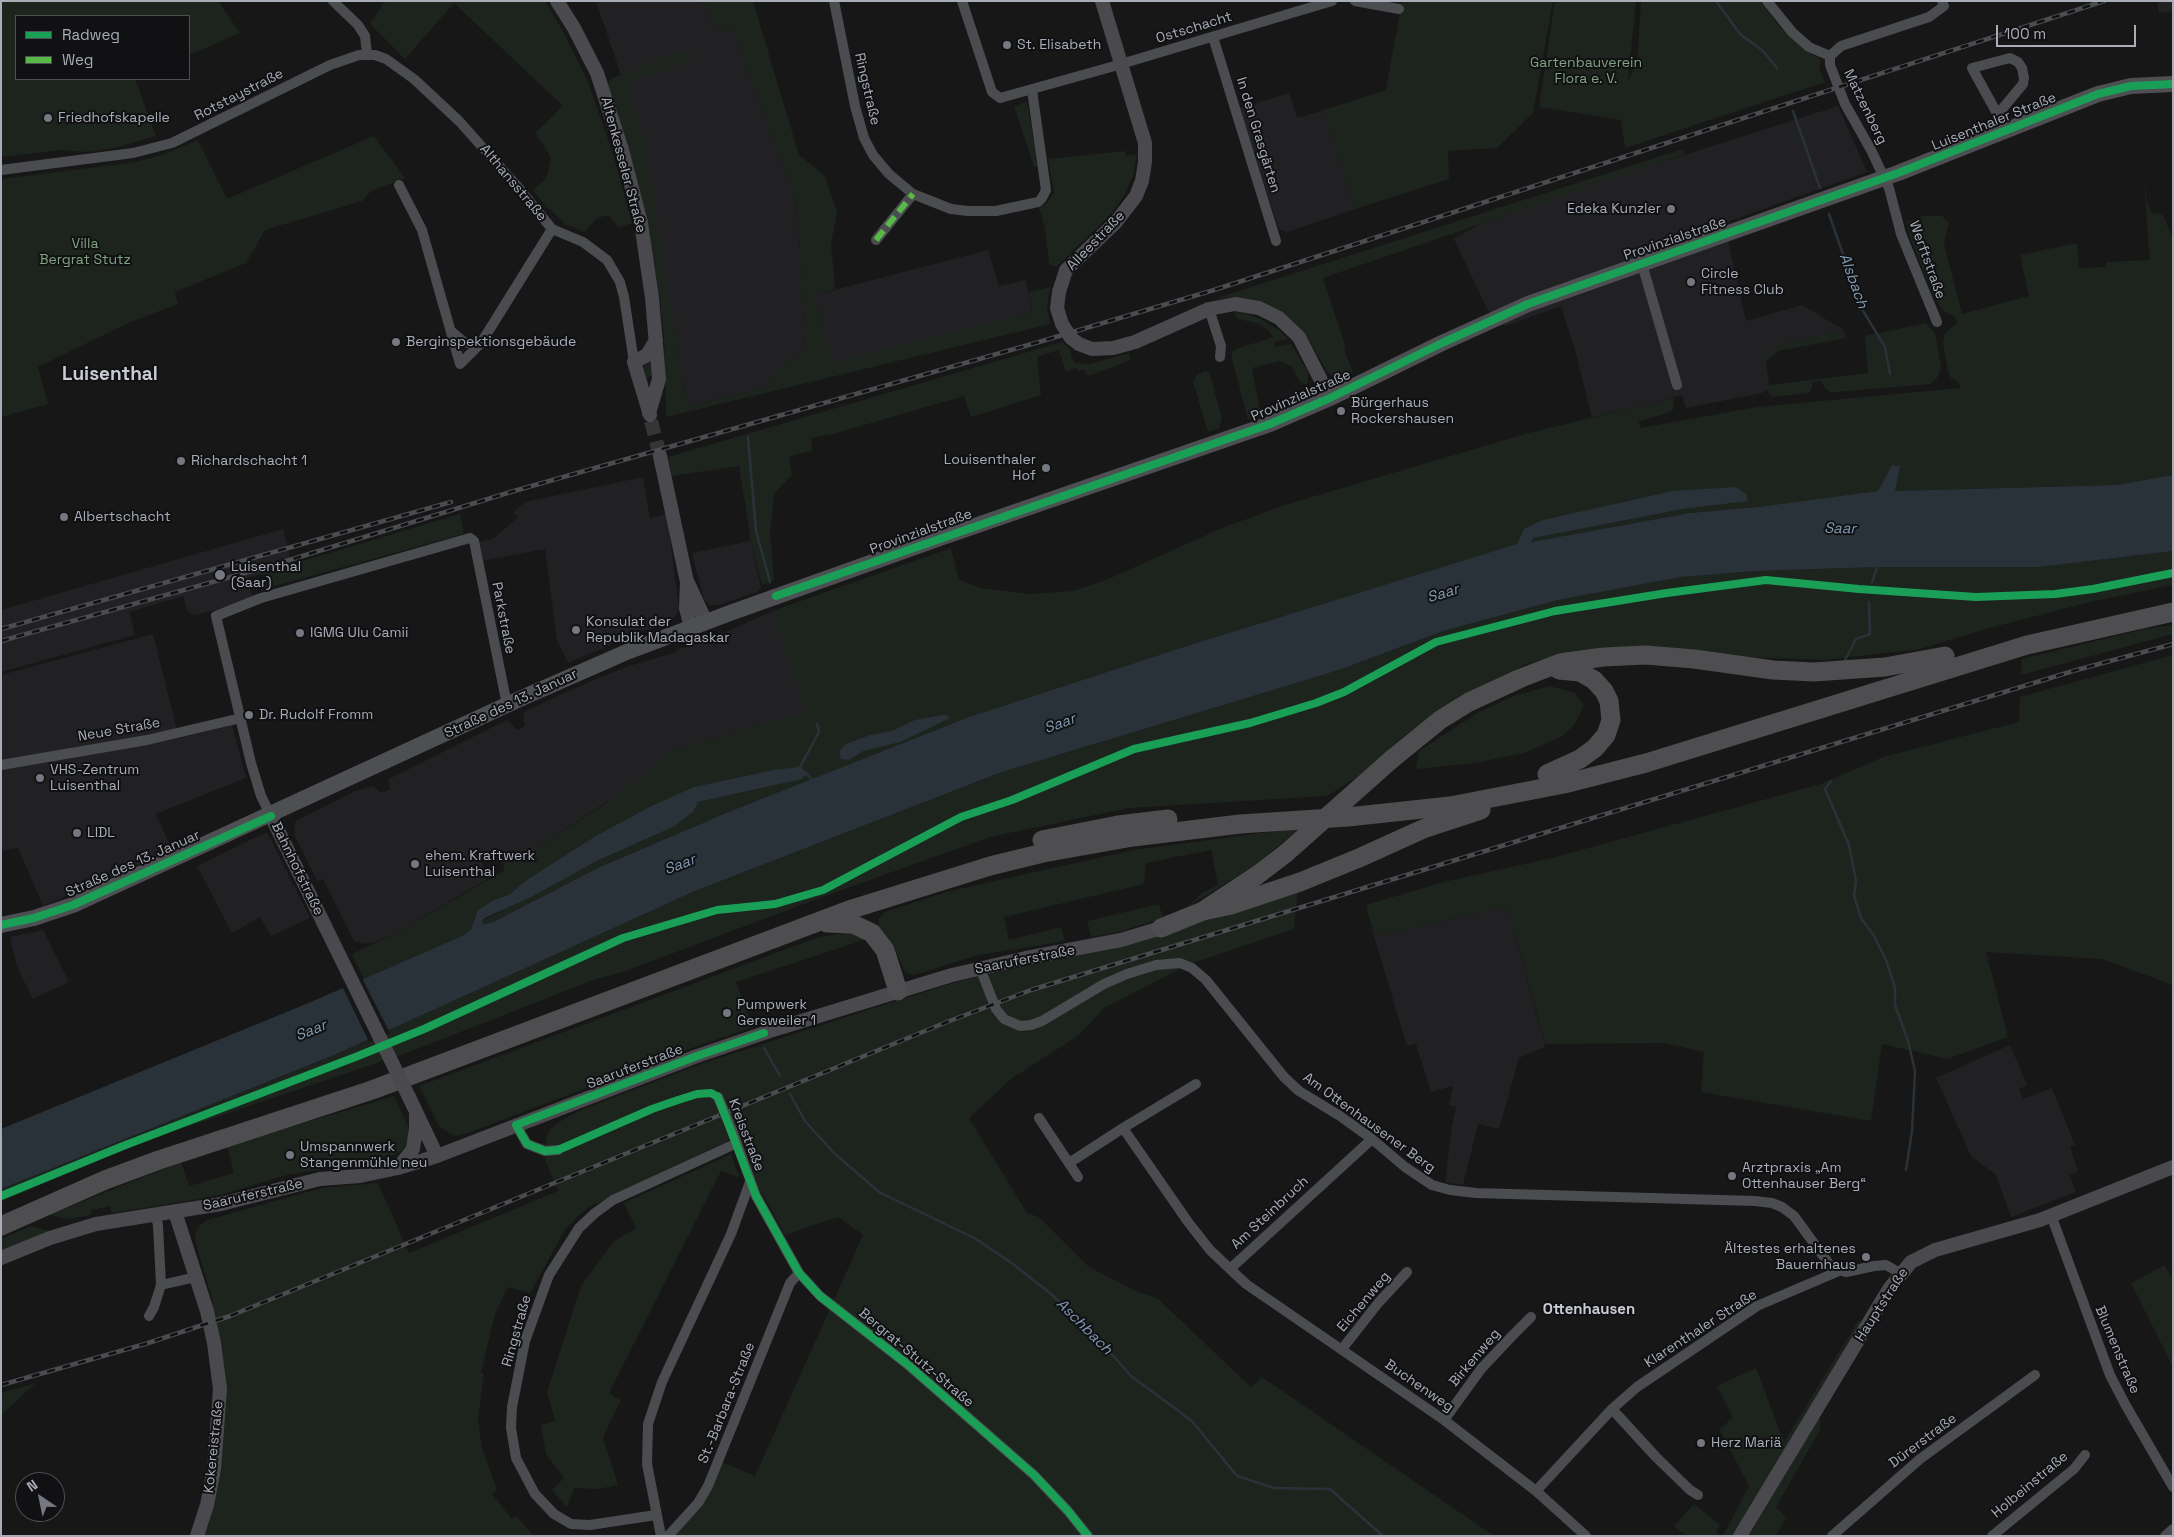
<!DOCTYPE html>
<html>
<head>
<meta charset="utf-8">
<style>
  body { margin:0 }
  #map { position:relative; width:2174px; height:1537px; overflow:hidden; background:#171717; font-family:"Space Grotesk",sans-serif }
  canvas { display:block }
  .frame { position:absolute; inset:0; border:2px solid #a8adb8; pointer-events:none }
  .legend { position:absolute; left:15px; top:15px; width:175px; height:65px; box-sizing:border-box; background:#111113; border:1px solid #4d4f55; margin:0; padding:6px 9px; list-style:none; font-size:15px; color:#a8adb8 }
  .legend li { display:flex; align-items:center; gap:10px; height:25px }
  .legend b { width:25px; border:1px solid #4d4f55 }
  .north { position:absolute; left:15px; top:1472px; width:50px; height:50px; box-sizing:border-box; background:#111113; border:1px solid #4d4f55; border-radius:50%; rotate:326deg; font-size:14px; font-weight:700; line-height:20px; text-align:center; color:#a8adb8 }
  .north::after { content:''; display:block; margin:auto; width:18px; height:22px; background:#757880; clip-path:polygon(50% 0,100% 100%,50% 72%,0 100%) }
  .scale { position:absolute; left:1996px; top:25px; width:140px; height:22px; box-sizing:border-box; border:2px solid #a8adb8; border-top:0; padding-left:6px; font-size:15px; line-height:18px; white-space:nowrap; color:#a8adb8; -webkit-text-stroke:4px #111113; paint-order:stroke }
</style>
</head>
<body>
<div id="map">
<canvas width="2174" height="1537"></canvas>
<div class="frame"></div>
<ul class="legend">
<li><b style="height:6px;background:#1a9f57"></b>Radweg</li>
<li><b style="height:6px;background:#58b947"></b>Weg</li>
</ul>
<div class="north">N</div>
<div class="scale">100 m</div>
</div>
<script>
const g = document.querySelector('canvas').getContext('2d');
g.lineJoin = 'round';
function paint(path, color) {
  g.fillStyle = color;
  g.fill(path, 'evenodd');
}
function poly(rows) {
  const path = new Path2D();
  for (const r of rows) {
    path.moveTo(r[0], r[1]);
    for (let i = 2; i < r.length; i += 2) path.lineTo(r[i], r[i + 1]);
  }
  return path;
}
function strokePath(path, color, width, dash) {
  g.strokeStyle = color;
  g.lineWidth = width;
  g.lineCap = dash ? 'butt' : 'round';
  g.setLineDash(dash || []);
  g.stroke(path);
}
function drawText(font, color, halo, rows, align = 'center') {
  g.font = font + ' "Space Grotesk",sans-serif';
  g.lineWidth = 4;
  g.setLineDash([]);
  g.textBaseline = 'middle';
  g.strokeStyle = halo;
  g.fillStyle = color;
  for (const [text, x, y, turn = 0] of rows) {
    g.save();
    g.translate(x, y);
    g.rotate((+turn || 0) * Math.PI / 180);
    g.textAlign = isNaN(turn) ? turn : align;
    if (halo) g.strokeText(text, 0, 0);
    g.fillText(text, 0, 0);
    g.restore();
  }
}
paint(poly([
  [596,1,703,1,713,25,724,30,735,31,747,69,795,198,801,262,805,349,775,372,767,387,687,406,663,257,656,245,644,143],
  [2157,1,2173,1,2173,11,2159,13],
  [1289,93,1297,118,1324,110,1355,209,1287,232,1280,230,1278,227,1240,108],
  [1838,106,1867,172,1724,223,1746,321,1802,305,1844,330,1778,345,1768,352,1766,362,1769,385,1767,390,1762,393,1686,408,1682,395,1650,405,1635,407,1592,417,1577,357,1561,306,1505,326,1487,309,1454,239,1478,225,1618,176],
  [988,250,999,286,1026,280,1032,312,832,365,815,295],
  [643,477,650,518,667,514,679,609,672,622,663,627,640,631,620,639,606,647,568,663,557,640,545,549,482,561,479,542,493,539,518,517,513,512,525,502],
  [283,529,292,565,248,578,252,595,247,599,223,608,194,615,188,612,186,607,183,596,129,612,135,635,1,672,1,610],
  [751,541,761,588,757,592,719,605,710,605,704,600,692,553],
  [775,610,774,614,806,712,676,749,631,786,538,847,530,848,503,865,496,852,480,860,489,878,395,934,373,943,364,944,354,941,323,879,317,881,295,836,294,824,297,820,356,791,373,786,381,793,390,789,389,779,507,720,517,730,525,726,523,716,525,711,582,685,623,668,676,652,679,649,712,638],
  [153,634,179,738,232,725,246,778,156,814,172,850,43,906,18,848,1,851,1,675],
  [267,832,310,918,271,936,260,917,232,933,197,866],
  [1508,907,1545,1047,1519,1058,1499,1129,1478,1124,1463,1185,1445,1182,1452,1125,1456,1107,1449,1105,1453,1086,1431,1092,1416,1044,1407,1046,1374,936],
  [43,930,69,982,33,999,17,967,10,937],
  [2010,1045,2027,1085,2019,1089,2023,1099,2052,1088,2075,1145,2070,1147,2078,1171,2070,1175,2076,1192,2011,1217,1996,1175,1971,1156,1936,1078]
]), '#212123');
paint(poly([
  [1,1,218,1,240,33,189,55,189,16,16,16,16,79,135,79,156,136,115,148,87,152,61,150,1,157],
  [385,1,545,1,563,31,588,82,614,157,632,223,618,228,609,215,597,218,584,232,565,224,547,207,533,191,547,177,551,157,535,133,563,106,454,3,405,59,370,24],
  [703,1,753,1,799,155,825,176,837,212,831,244,835,289,815,295,832,364,1032,312,1029,292,1050,287,1047,306,1050,324,666,417,664,337,660,301,654,264,610,93,608,83,614,77,684,50,694,52,690,60,626,84,645,143,687,406,767,387,775,372,805,349,801,262,795,198,747,69,735,31,724,30,713,25],
  [1402,1,1553,1,1533,113,1497,148,1448,151,1449,179,1355,209,1324,110,1386,90],
  [1555,1,1636,1,1628,81,1637,63,1641,1,1760,1,1780,27,1806,50,1821,60,1819,68,1825,82,1625,148,1621,120,1539,107],
  [1027,102,1038,166,1034,167,1014,106],
  [374,136,405,178,371,191,362,201,265,230,246,263,175,292,178,304,128,323,38,367,48,404,1,417,1,179,136,162,164,154,198,140,227,199],
  [1683,149,1685,154,1323,278,1346,348,1344,349,1353,373,1342,378,1336,379,1328,373,1305,333,1284,313,1262,301,1236,297,1214,299],
  [1125,151,1126,156,1137,154,1133,175,1124,196,1109,216,1056,267,1049,264,1045,228,1039,207,1048,202,1054,192,1048,159],
  [2144,184,2148,205,2152,213,2163,215,2173,239,2173,475,2116,485,1894,491,1900,466,1892,465,1879,491,1758,507,1690,513,1531,542,1532,538,1683,509,1748,501,1524,529,1518,544,1193,644,969,717,731,811,600,867,491,923,484,924,482,921,597,861,675,826,693,812,698,802,775,785,773,770,694,787,649,807,594,837,525,881,510,894,492,901,478,910,471,929,464,935,364,979,352,954,395,934,505,870,503,865,530,848,538,847,602,806,676,749,805,712,774,614,775,610,951,548,959,580,981,588,1030,594,1073,591,1106,580,1222,528,1285,505,1525,434,1635,407,1650,405,1674,398,1673,410,1665,414,1639,421,1640,428,1757,407,1960,388,1959,382,1951,378,1948,371,1943,343,1945,333,1957,323,1955,317,1944,311,1934,298,1909,234,1907,222,1924,216,1942,216,1949,222,1944,244,1962,314,2029,296,2020,255,2077,243,2079,268,2106,267,2106,262,2150,260],
  [1233,312,1246,314,1261,319,1280,331,1288,339,1274,342,1275,347,1291,344,1308,372,1308,379,1307,385,1301,383,1291,366,1279,361,1252,368,1260,410,1259,417,1248,420,1232,359,1232,353,1236,349,1273,337,1269,331,1260,324,1238,319],
  [1926,323,1935,333,1941,367,1937,378,1930,384,1837,392,1830,392,1825,388,1821,381,1812,382,1812,388,1809,393,1771,397,1767,390,1763,360,1767,352,1778,345,1844,330,1846,338,1778,351,1766,362,1769,385,1868,373,1865,336],
  [1062,342,1071,350,1071,356,1076,363,1090,364,1129,353,1131,360,1088,376,1084,369,1078,371,1076,368,1066,372,1059,350,1037,357,1041,395,971,417,964,396,833,434,811,438,812,451,789,456,792,475,774,494,770,534,774,580,762,585,751,541,739,466,672,476,668,457],
  [648,362,650,363,651,375,646,380,641,372,645,363],
  [1204,371,1209,372,1222,418,1219,428,1208,432,1193,382,1197,375],
  [460,514,464,534,267,588,263,573],
  [2173,551,2173,585,2090,602,1986,629,1920,649,1824,660,1743,657,1646,647,1602,647,1529,663,1468,692,1404,736,1360,775,1327,796,1129,808,990,837,825,896,623,972,593,980,412,1051,128,1147,1,1202,1,1189,334,1055,695,891,1002,772,1339,670,1443,631,1558,600,1681,577,1757,571,1878,567,2039,567],
  [2173,625,2173,634,2021,675,2022,659,2145,629],
  [2173,655,2173,985,2102,959,1986,952,2008,1037,1947,1059,1882,1044,1871,1121,1701,1092,1704,1052,1665,1043,1545,1044,1508,907,1374,936,1366,905,1444,882,1552,858,1821,784,1883,757,2019,722,2020,697],
  [1550,686,1575,693,1584,705,1575,724,1561,737,1524,753,1475,763,1416,769,1419,751,1479,712,1516,695],
  [1300,828,1251,868,1187,907,1202,893,1218,885,1211,850,1146,863,1144,884,1004,917,1009,940,1061,927,1065,941,979,955,914,975,905,972,893,944,879,927,879,918,885,912,946,892,1133,850],
  [1298,887,1294,929,1190,964,1104,1008,1079,1035,1011,1079,969,1118,1027,1213,1039,1217,1089,1267,1138,1292,1157,1298,1251,1387,1262,1377,1494,1536,673,1536,722,1462,755,1476,863,1235,838,1217,785,1235,759,1188,740,1135,589,1207,578,1216,565,1230,530,1293,508,1287,495,1314,481,1373,484,1374,478,1419,482,1448,497,1490,492,1494,512,1519,516,1516,534,1536,197,1536,209,1525,219,1470,221,1345,211,1295,196,1244,195,1235,198,1227,207,1220,322,1188,378,1183,409,1253,558,1191,545,1160,546,1140,549,1130,565,1118,586,1108,701,1064,902,999,963,980,1152,938],
  [1159,904,1163,918,1119,932,1091,937,1087,921],
  [849,932,867,939,736,982,753,1027,692,1048,468,1133,454,1136,439,1126,419,1086,816,938],
  [394,1096,408,1126,408,1144,399,1153,362,1166,322,1169,287,1175,220,1195,169,1204,112,1213,110,1206,91,1210,91,1215,69,1219,49,1215,181,1162,189,1186,234,1173,227,1146],
  [731,1154,739,1177,721,1171,609,1393,621,1400,603,1437,618,1485,598,1489,574,1488,567,1507,552,1490,564,1478,546,1454,541,1425,555,1421,547,1392,581,1286,613,1242,636,1228,624,1203],
  [31,1226,54,1232,1,1253,1,1239],
  [2165,1265,2173,1281,2173,1367,2131,1283],
  [1858,1321,1862,1322,1732,1536,1723,1536,1749,1486,1719,1429,1733,1418,1717,1386,1756,1368,1784,1442],
  [36,1383,1,1415,1,1393],
  [1820,1416,1820,1430,1776,1507,1786,1517,1776,1536,1749,1536],
  [1694,1504,1720,1525,1716,1531,1719,1536,1686,1536,1674,1526]
]), '#1d241e');
paint(poly([
  [1892,465,1900,466,1895,491,2116,485,2173,475,2173,551,2039,567,1878,567,1757,571,1681,577,1558,600,1443,631,1339,670,1002,772,695,891,334,1055,1,1189,1,1129,311,1002,464,935,471,929,478,910,492,901,510,894,525,881,594,837,649,807,694,787,773,770,800,767,807,773,802,779,698,802,693,812,675,826,597,861,531,897,485,918,482,921,484,924,491,923,600,867,731,811,969,717,1193,644,1517,544,1524,529,1543,520,1673,491,1736,487,1746,494,1748,501,1683,509,1533,538,1531,542,1690,513,1758,507,1878,491],
  [943,715,949,716,948,719,900,742,863,751,849,760,841,759,839,751,846,744,870,735,892,731,915,720]
]), '#2a3239');
paint(poly([
  [362,978,390,1033,369,1042,342,986]
]), '#171717');
strokePath(poly([
  [1716,1,1740,34,1763,51,1777,68],
  [1793,111,1820,188],
  [1829,214,1862,309,1885,347,1890,374],
  [748,437,756,531,770,582],
  [1872,582,1878,565],
  [1844,662,1856,639,1870,634,1869,602],
  [801,769,800,767,819,732,817,724],
  [805,772,813,781],
  [1831,781,1825,789,1849,845,1856,881,1854,896,1861,918,1874,936,1886,960,1895,988,1895,1005,1908,1041,1915,1071,1912,1131,1906,1170],
  [764,1048,780,1076],
  [790,1094,805,1121,834,1153,879,1192,976,1239,1013,1264,1050,1293,1094,1334,1131,1376,1192,1421,1237,1476,1274,1488,1330,1489,1383,1536]
]), '#2a3239', 2.5);
strokePath(poly([
  [651,421,660,456]
]), '#343537', 14, [14, 7]);
strokePath(poly([
  [333,1,358,25,365,36,367,54],
  [834,1,855,106,864,138,873,155,889,174,913,194,951,209,968,211,996,211,1038,202,1042,198,1046,190,1032,90],
  [962,1,992,92,1000,98,1111,67,1332,1],
  [1355,1,1399,9],
  [1767,1,1792,32,1809,47,1830,56],
  [1213,37,1276,241],
  [1999,117,2003,108,2023,84,2024,78,2022,68,2018,62,2010,58,1972,68,1999,117,2003,131],
  [1,170,133,153,172,143,330,65,359,55,375,55,386,59,414,79,459,121,517,186,552,229,583,242,607,260,620,282,624,297,634,362],
  [399,185,422,230,460,364,481,343,552,229],
  [876,240,913,194],
  [1642,264,1677,385],
  [1209,309,1221,346,1220,357],
  [1937,322,1901,234,1889,188,1871,150,1845,104,1830,65,1830,56,1841,46,1929,17,1944,6,1942,1],
  [451,331,464,342,472,344,481,343],
  [1,765,147,740,241,718],
  [271,816,261,796,251,763,216,616,261,598,470,538,474,541,507,705],
  [980,968,996,1009,1004,1019,1020,1026,1031,1025,1042,1021,1104,984,1127,974,1156,965,1180,963,1192,968,1206,980,1284,1077,1299,1091,1340,1116,1372,1139,1405,1167,1432,1185,1450,1190,1476,1193,1755,1201,1772,1203,1782,1207,1794,1216,1832,1268,1846,1272,1874,1266,1886,1265,1900,1273],
  [1039,1118,1078,1177],
  [516,1125,527,1144,545,1151,558,1150],
  [1123,1128,1188,1222,1210,1250,1246,1284,1444,1420,1536,1491,1586,1536],
  [732,1130,756,1196,799,1273,820,1296,907,1364,1034,1475,1068,1511,1088,1536],
  [1069,1163,1123,1128,1196,1084],
  [2051,1215,2110,1375,2125,1404,2173,1487],
  [1230,1269,1372,1139],
  [161,1285,196,1277],
  [149,1316,154,1307,161,1285,158,1226,156,1215],
  [1342,1349,1379,1302,1407,1272],
  [1612,1409,1656,1457,1690,1490,1698,1495],
  [1444,1420,1481,1369,1512,1336,1531,1317],
  [1536,1491,1612,1409,1637,1387,1757,1306,1839,1271],
  [656,1515,590,1525,571,1524,554,1514,535,1494,516,1458,511,1428,512,1407,525,1341,549,1275,579,1228,595,1213,613,1200,737,1143],
  [661,1536,647,1464,648,1424,662,1382,731,1234,750,1182],
  [668,1536,698,1503,708,1486,790,1283,799,1273],
  [1832,1536,1920,1459,2035,1375],
  [1992,1536,2074,1469,2085,1455],
  [2165,1536,2173,1529]
]), '#4b4c50', 10);
strokePath(poly([
  [557,1,574,28,597,73,622,150,641,223,652,298,659,379,649,413],
  [1059,292,1066,270,1116,222,1136,196,1142,181,1145,162,1145,143,1102,1],
  [1079,344,1092,349,1113,348,1135,342,1209,309,1235,304,1259,308,1279,318,1299,337,1330,398],
  [650,415,634,362,647,355,656,340],
  [660,456,687,582,686,608,691,628],
  [688,583,706,622],
  [271,816,324,924],
  [409,1097,437,1156],
  [398,1168,413,1149,416,1128,416,1115],
  [175,1212,207,1311,214,1343,220,1389,214,1469,207,1505,197,1536],
  [1,1258,50,1238,96,1224,221,1204,320,1179,360,1176,398,1168,437,1156,697,1056,776,1029,952,975,1026,958,1121,940,1161,928],
  [1740,1536,1889,1289,1911,1262,1935,1250,2040,1220,2173,1167]
]), '#4a4a4e', 14);
strokePath(poly([
  [1,925,34,918,73,905,524,697,629,651,730,613,940,538,1270,424,1330,398,1442,343,1528,304,1898,173,2098,94,2131,86,2173,84]
]), '#4d4f52', 16);
strokePath(poly([
  [1392,759,1440,720,1469,702,1521,678,1560,663,1603,657,1646,655,1694,659,1773,670,1814,672,1885,667,1945,656],
  [1547,774,1580,759,1595,748,1606,735,1611,720,1609,701,1604,691,1594,680,1580,672,1559,670],
  [1042,840,1118,825,1168,819],
  [1203,911,1231,905,1300,882,1359,858,1423,829,1481,810],
  [827,923,853,924,872,933,885,950,898,991],
  [1161,928,1203,911,1256,876,1285,854],
  [1,1226,105,1180,159,1160,372,1090,852,909,990,866,1043,853,1133,837,1240,824,1348,817,1450,806,1564,784,1646,763,2027,645,2173,612]
]), '#4e4e51', 19);
const rail = poly([
  [1,629,451,502],
  [1,641,270,566,514,491,1039,342,1214,290,2104,1],
  [1,1385,145,1344,230,1316,947,1022,1031,990,2073,671,2173,644]
]);
strokePath(rail, '#4b4c4f', 4.5);
strokePath(rail, '#111113', 2.5, [8]);
strokePath(poly([
  [718,1097,732,1130]
]), '#4b4c50', 10);
strokePath(poly([
  [1059,292,1057,308,1062,324,1071,338,1079,344],
  [324,924,409,1097]
]), '#4a4a4e', 14);
strokePath(poly([
  [1285,854,1392,759]
]), '#4e4e51', 19);
strokePath(poly([
  [876,240,913,194]
]), '#58b947', 6, [12, 6]);
strokePath(poly([
  [776,596,1270,424,1330,398,1442,343,1528,304,1898,173,2098,94,2131,86,2173,84],
  [1,925,34,918,73,905,271,816],
  [764,1033,697,1056,516,1125,527,1144,545,1151,558,1150,652,1109,678,1100,697,1094,711,1093,718,1097,756,1196,799,1273,820,1296,907,1364,1034,1475,1068,1511,1088,1536],
  [1,1196,123,1146,358,1056,424,1029,623,938,717,910,775,904,823,890,961,817,1012,800,1134,749,1250,723,1316,703,1344,692,1436,642,1555,611,1667,593,1766,580,1859,589,1976,597,2055,594,2093,589,2173,573]
]), '#1a9f57', 8);
for (const [x, y, r, color] of [
  [1007,45,5,"#757880"],
  [48,118,5,"#757880"],
  [1671,209,5,"#757880"],
  [1691,282,5,"#757880"],
  [396,342,5,"#757880"],
  [1341,411,5,"#757880"],
  [181,461,5,"#757880"],
  [1046,468,5,"#757880"],
  [64,517,5,"#757880"],
  [220,575,6,"#757880"],
  [576,630,5,"#757880"],
  [300,633,5,"#757880"],
  [249,715,5,"#757880"],
  [40,778,5,"#757880"],
  [77,833,5,"#757880"],
  [415,864,5,"#757880"],
  [727,1013,5,"#757880"],
  [290,1155,5,"#757880"],
  [1732,1176,5,"#757880"],
  [1866,1257,5,"#757880"],
  [1701,1443,5,"#757880"]
]) {
  const dot = new Path2D();
  dot.arc(x, y, r, 0, 2 * Math.PI);
  g.fillStyle = color;
  g.fill(dot);
  strokePath(dot, '#111113', 2);
}
drawText('14px', '#a8adb8', '#111113', [
  ["Ostschacht",1194,28,-17],
  ["Ringstraße",867,89,77],
  ["Rotstaystraße",239,95,-27],
  ["Matzenberg",1865,107,64],
  ["Luisenthaler Straße",1994,122,-22],
  ["In den Grasgärten",1258,135,73],
  ["Altenkesseler Straße",623,165,75],
  ["Althansstraße",513,183,50],
  ["Provinzialstraße",1675,239,-19],
  ["Alleestraße",1096,241,-46],
  ["Werftstraße",1927,260,70],
  ["Provinzialstraße",1301,396,-24],
  ["Provinzialstraße",921,532,-20],
  ["Parkstraße",503,618,79],
  ["Straße des 13. Januar",511,704,-25],
  ["Neue Straße",119,730,-10],
  ["Straße des 13. Januar",133,864,-24],
  ["Bahnhofstraße",297,869,64],
  ["Saaruferstraße",1025,960,-11],
  ["Saaruferstraße",635,1067,-21],
  ["Am Ottenhausener Berg",1369,1123,36],
  ["Kreisstraße",746,1135,69],
  ["Saaruferstraße",253,1195,-13],
  ["Am Steinbruch",1270,1213,-43],
  ["Eichenweg",1364,1302,-50],
  ["Hauptstraße",1882,1305,-57],
  ["Klarenthaler Straße",1701,1329,-33],
  ["Ringstraße",517,1331,-74],
  ["Blumenstraße",2117,1350,67],
  ["Bergrat-Stutz-Straße",916,1358,40],
  ["Birkenweg",1475,1358,-50],
  ["Buchenweg",1419,1386,35],
  ["St.-Barbara-Straße",727,1403,-68],
  ["Dürerstraße",1923,1441,-37],
  ["Kokereistraße",214,1447,-84],
  ["Holbeinstraße",2030,1485,-40]
]);
drawText('14px', '#a8adb8', '#111113', [
  ["St. Elisabeth",1017,45],
  ["Friedhofskapelle",58,118],
  ["Edeka Kunzler",1661,209,"right"],
  ["Circle",1701,274],
  ["Fitness Club",1701,290],
  ["Berginspektionsgebäude",406,342],
  ["Bürgerhaus",1351,403],
  ["Rockershausen",1351,419],
  ["Louisenthaler",1036,460,"right"],
  ["Hof",1036,476,"right"],
  ["Richardschacht 1",191,461],
  ["Albertschacht",74,517],
  ["Luisenthal",231,567],
  ["(Saar)",231,583],
  ["Konsulat der",586,622],
  ["Republik Madagaskar",586,638],
  ["IGMG Ulu Camii",310,633],
  ["Dr. Rudolf Fromm",259,715],
  ["VHS-Zentrum",50,770],
  ["Luisenthal",50,786],
  ["LIDL",87,833],
  ["ehem. Kraftwerk",425,856],
  ["Luisenthal",425,872],
  ["Pumpwerk",737,1005],
  ["Gersweiler 1",737,1021],
  ["Umspannwerk",300,1147],
  ["Stangenmühle neu",300,1163],
  ["Arztpraxis „Am",1742,1168],
  ["Ottenhauser Berg“",1742,1184],
  ["Ältestes erhaltenes",1856,1249,"right"],
  ["Bauernhaus",1856,1265,"right"],
  ["Herz Mariä",1711,1443]
], 'left');
drawText('14px', '#7fa381', '#111113', [
  ["Gartenbauverein",1586,63],
  ["Flora e. V.",1586,79],
  ["Villa",85,244],
  ["Bergrat Stutz",85,260]
]);
drawText('italic 15px', '#7f9bb3', '#111113', [
  ["Alsbach",1853,281,70],
  ["Saar",1840,529,1],
  ["Saar",1443,594,-17],
  ["Saar",1060,724,-20],
  ["Saar",680,865,-21],
  ["Saar",311,1031,-22],
  ["Aschbach",1084,1327,45]
]);
drawText('bold 15px', '#c9ccd4', '#111113', [
  ["Ottenhausen",1589,1310]
]);
drawText('bold 19px', '#c9ccd4', '#111113', [
  ["Luisenthal",110,375]
]);
</script>
</body>
</html>
